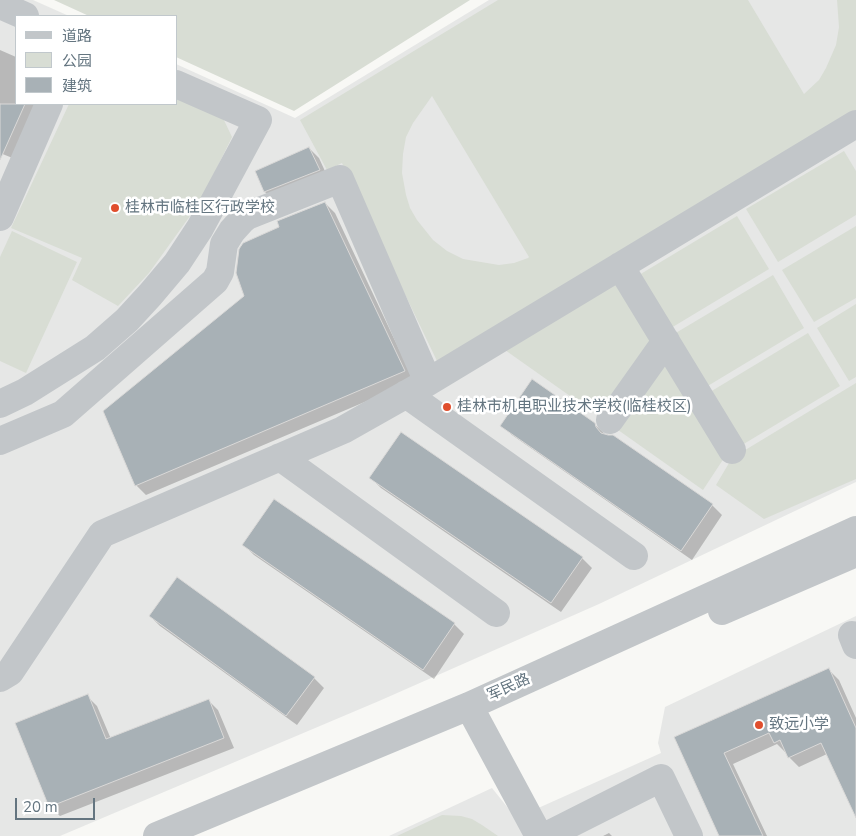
<!DOCTYPE html>
<html>
<head>
<meta charset="utf-8">
<style>
  body { margin:0 }
  #map { position:relative; width:856px; height:836px; overflow:hidden; background:#f8f8f5; font-family:"Nunito Sans","Noto Sans SC",sans-serif }
  canvas { display:block }
  .legend { position:absolute; left:15px; top:15px; width:162px; height:90px; box-sizing:border-box; background:#fff; border:1px solid #c1c8cc; margin:0; padding:6px 9px; list-style:none; font-size:15px; color:#647580 }
  .legend li { display:flex; align-items:center; gap:10px; height:25px }
  .legend b { width:25px; border:1px solid #c1c8cc }
  .scale { position:absolute; left:15px; top:798px; width:80px; height:22px; box-sizing:border-box; border:2px solid #647580; border-top:0; padding-left:6px; font-size:15px; line-height:18px; white-space:nowrap; color:#647580; -webkit-text-stroke:4px #fff; paint-order:stroke }
</style>
</head>
<body>
<div id="map">
<canvas width="856" height="836"></canvas>
<ul class="legend">
<li><b style="height:6px;background:#c2c6c9"></b>道路</li>
<li><b style="height:14px;background:#d8ddd4"></b>公园</li>
<li><b style="height:14px;background:#a8b1b6"></b>建筑</li>
</ul>
<div class="scale">20 m</div>
</div>
<script>
const g = document.querySelector('canvas').getContext('2d');
g.lineJoin = 'round';
function paint(path, color) {
  g.fillStyle = color;
  g.fill(path, 'evenodd');
}
function poly(rows) {
  const path = new Path2D();
  for (const r of rows) {
    path.moveTo(r[0], r[1]);
    for (let i = 2; i < r.length; i += 2) path.lineTo(r[i], r[i + 1]);
  }
  return path;
}
function strokePath(path, color, width, dash) {
  g.strokeStyle = color;
  g.lineWidth = width;
  g.lineCap = dash ? 'butt' : 'round';
  g.setLineDash(dash || []);
  g.stroke(path);
}
function drawText(font, color, halo, rows, align = 'center') {
  g.font = font + ' "Nunito Sans","Noto Sans SC",sans-serif';
  g.lineWidth = 5;
  g.setLineDash([]);
  g.textBaseline = 'middle';
  g.strokeStyle = halo;
  g.fillStyle = color;
  for (const [text, x, y, turn = 0] of rows) {
    g.save();
    g.translate(x, y);
    g.rotate((+turn || 0) * Math.PI / 180);
    g.textAlign = isNaN(turn) ? turn : align;
    if (halo) g.strokeText(text, 0, 0);
    g.fillText(text, 0, 0);
    g.restore();
  }
}
paint(poly([
  [0,0,33,0,69,16,16,16,16,104,176,104,176,64,295,118,489,0,856,0,856,482,599,604,379,701,60,836,0,836],
  [856,616,856,836,389,836,492,788,516,818,661,753,658,743,665,707]
]), '#e6e7e6');
paint(poly([
  [54,0,470,0,294,111,176,57,176,16,89,16],
  [498,0,748,0,804,94,819,80,826,68,836,45,839,27,837,0,856,0,856,110,437,361,342,163,327,170,300,120],
  [432,96,529,257,528,258,514,263,499,265,463,259,447,251,433,240,417,220,410,208,406,195,402,173,403,154,406,137,413,123],
  [176,96,222,116,232,137,200,202,149,273,118,306,72,280,82,258,11,228,69,104,176,104],
  [844,151,856,171,856,215,778,262,746,209],
  [737,216,769,269,671,328,639,275],
  [856,226,856,298,814,322,782,270],
  [12,231,77,262,26,373,0,361,0,257],
  [773,275,804,328,706,387,674,334],
  [620,280,726,455,703,490,505,350],
  [856,304,856,377,849,381,817,328],
  [808,333,840,386,742,445,710,392],
  [856,383,856,479,764,519,716,485,732,458],
  [442,815,461,816,472,819,482,825,498,836,397,836]
]), '#d8ddd4');
paint(poly([
  [0,50,16,57,16,104,40,104,15,159,0,153],
  [309,148,319,158,329,180,275,202,265,192,256,171],
  [325,203,335,213,414,381,146,495,136,485,246,296,281,228],
  [594,424,605,434,612,436,712,505,722,515,692,560,512,435,502,425],
  [371,478,582,558,592,568,561,612,381,488],
  [274,501,454,624,464,634,434,679,254,555,244,545],
  [150,616,314,678,324,688,297,725,160,626],
  [828,669,839,680,856,718,856,815,827,754,799,767,789,757,786,751,785,752,777,744,733,764,767,836,721,836,676,738],
  [87,696,97,706,111,739,208,700,218,710,234,748,60,816,50,806],
  [609,833,612,836,603,836]
]), '#0003');
const building = poly([
  [0,104,25,104,0,160,0,104],
  [309,147,320,170,264,192,255,171,309,147],
  [325,202,405,371,135,486,103,411,244,296,236,273,239,249,243,243,279,227,277,221,325,202],
  [532,379,595,423,596,427,601,433,608,435,613,435,713,504,681,551,500,426,532,379],
  [401,432,583,557,551,603,369,478,401,432],
  [274,499,455,623,423,670,242,545,274,499],
  [177,577,315,677,286,716,149,616,177,577],
  [829,668,856,728,856,818,821,743,788,758,780,740,774,743,769,733,724,753,763,836,719,836,674,737,829,668],
  [88,694,106,739,209,699,224,738,49,807,15,723,88,694]
]);
paint(building, '#a8b1b6');
strokePath(building, '#dad9d8', 1);
strokePath(poly([
  [0,5,25,16],
  [0,217,49,104],
  [620,266,732,450],
  [406,394,634,556],
  [0,404,25,392,95,348,127,320,150,295,177,263,200,228,258,120,176,84],
  [610,420,666,341],
  [0,441,63,414,215,281,220,272,224,244,232,231,242,220,247,216,340,179,428,382],
  [280,457,496,613],
  [722,611,856,553],
  [852,635,856,645],
  [0,678,10,672,102,534,343,430,428,382,856,124],
  [469,706,539,836],
  [157,836,469,706,856,530],
  [546,836,661,778,689,836]
]), '#c2c6c9', 28);
for (const [x, y, r, color] of [
  [115,208,5,"#e04e2d"],
  [447,407,5,"#e04e2d"],
  [759,725,5,"#e04e2d"]
]) {
  const dot = new Path2D();
  dot.arc(x, y, r, 0, 2 * Math.PI);
  g.fillStyle = color;
  g.fill(dot);
  strokePath(dot, '#fff', 2);
}
drawText('15px', '#647580', '#fff', [
  ["桂林市临桂区行政学校",125,208],
  ["桂林市机电职业技术学校(临桂校区)",457,407],
  ["致远小学",769,725]
], 'left');
drawText('15px', '#647580', '#fff', [
  ["军民路",509,688,-24]
]);
</script>
</body>
</html>
